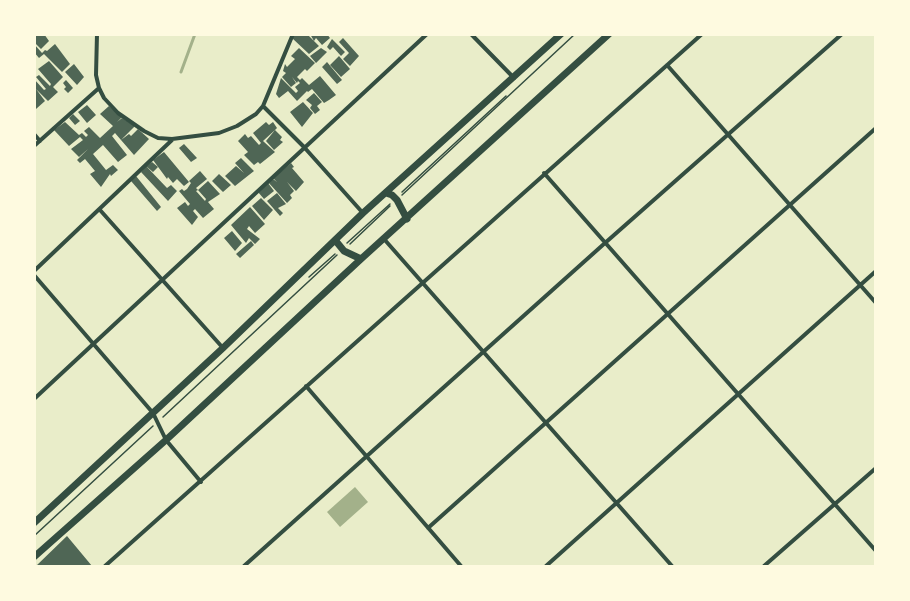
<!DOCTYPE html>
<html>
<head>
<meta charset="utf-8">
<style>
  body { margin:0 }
  #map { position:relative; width:910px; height:601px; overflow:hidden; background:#e9edc9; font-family:"Fira Sans",sans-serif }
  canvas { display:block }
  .frame { position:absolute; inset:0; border:36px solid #fefae0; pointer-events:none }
</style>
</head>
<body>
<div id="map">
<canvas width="910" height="601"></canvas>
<div class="frame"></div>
</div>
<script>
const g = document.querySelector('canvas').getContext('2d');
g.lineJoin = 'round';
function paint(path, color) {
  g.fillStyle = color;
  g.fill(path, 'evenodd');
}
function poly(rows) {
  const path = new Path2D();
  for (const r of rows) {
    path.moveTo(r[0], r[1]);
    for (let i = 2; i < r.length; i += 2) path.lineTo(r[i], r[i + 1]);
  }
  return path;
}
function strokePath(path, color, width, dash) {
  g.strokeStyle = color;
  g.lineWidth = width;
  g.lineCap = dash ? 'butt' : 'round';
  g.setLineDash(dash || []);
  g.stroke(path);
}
paint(poly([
  [355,487,368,502,340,527,327,512]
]), '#a3b18a');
strokePath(poly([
  [181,72,195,34]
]), '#a3b18a', 3);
paint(poly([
  [34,34,44,34,49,41,41,49,34,42],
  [296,34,307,34,319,46,309,54,292,38],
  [310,34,327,34,330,38,322,45,316,38,314,41],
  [343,38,359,56,350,66,343,59,349,53,339,42],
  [332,39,345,52,341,56,333,47,330,50,327,47],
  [34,44,42,53,45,50,47,51,55,44,70,64,62,72,44,54,39,58,34,52],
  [299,48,315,63,307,71,305,69,297,77,300,80,302,78,309,85,320,76,336,95,329,100,324,103,312,89,308,92,307,91,297,101,288,91,279,98,276,94,281,78,296,93,298,91,295,87,300,83,298,81,297,83,292,77,296,83,291,87,282,77,286,73,283,71,285,64,287,67,295,59,291,56],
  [321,48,327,52,316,63,310,56],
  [339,56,350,69,341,77,330,65],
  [49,61,63,77,53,87,58,92,48,101,36,89,45,101,36,109,34,79,44,90,46,89,36,77,39,75,50,86,51,84,38,69],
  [327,62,342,80,337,84,322,67],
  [74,64,84,77,77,85,65,72],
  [66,80,73,88,68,93,64,89,66,87,63,83],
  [314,93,322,102,317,106,320,110,315,114,310,108,312,105,306,100],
  [303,102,313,113,302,127,290,112],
  [87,105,96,115,87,123,78,112],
  [109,106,122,117,117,122,122,118,135,126,121,140,115,133,112,136,127,155,118,162,103,145,93,154,106,170,113,165,118,170,111,176,110,174,101,187,90,174,95,171,85,159,80,163,77,160,88,149,79,157,71,149,83,140,80,137,69,146,54,130,65,122,79,135,82,133,86,137,88,135,84,131,89,127,100,138,113,126,100,114],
  [73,114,80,121,75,125,69,118],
  [266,122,269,125,273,122,277,128,275,130,282,137,280,140,283,142,274,150,266,141,275,130,263,141,275,152,260,164,258,162,254,165,244,155,248,152,238,141,245,134,248,138,251,136,259,145,261,143,253,133],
  [138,129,149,139,134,155,121,140,129,134,131,136],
  [184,144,197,158,191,162,179,148],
  [164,152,189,182,184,186,177,179,173,183,168,177,167,179,153,160],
  [241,158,254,171,235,186,225,176,236,166,244,173,235,163],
  [152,162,158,167,153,172,146,166,167,188,171,185,177,191,168,201,141,172,146,166],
  [291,163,294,167,292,168,304,182,296,191,287,182,294,191,290,195,292,198,287,203,268,182,273,179,277,182,273,178],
  [200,171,207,179,196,188,198,190,196,191,205,201,206,199,198,190,208,181,220,194,208,202,214,209,203,218,195,209,193,211,198,217,192,225,177,208,185,202,188,206,190,204,179,191,182,189,184,191,187,189,191,183,189,181],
  [219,174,231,185,223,192,212,181],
  [136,176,161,207,157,211,131,181],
  [268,183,274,191,264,199,258,192],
  [277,193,286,204,278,208,283,213,280,216,267,201],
  [261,198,273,210,264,220,252,206],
  [250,207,265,224,255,233,249,226,247,229,260,239,255,244,249,238,246,243,231,225],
  [232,231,242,243,235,251,224,238],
  [251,241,254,245,240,258,236,254],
  [67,536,92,566,36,566]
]), '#4f6655');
strokePath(poly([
  [402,192,506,96],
  [402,195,575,34],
  [347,243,390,204],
  [350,244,390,206],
  [309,277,335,254],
  [163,417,337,255],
  [34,536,153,426]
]), '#344e41', 1.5);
strokePath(poly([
  [97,34,96,75,99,88,104,98,118,113,144,131,158,138,172,139,219,133,237,126,256,114,263,106,293,34],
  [471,34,514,78],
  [667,65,876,303],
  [263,106,304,147,362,212],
  [34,134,40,141],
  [34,146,99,88],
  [544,173,876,551],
  [100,210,223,348],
  [384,239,672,566],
  [34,271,172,140],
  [34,275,153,413,166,440,201,482],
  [306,386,461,566],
  [34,399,427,34],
  [428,528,876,128],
  [105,566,702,34],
  [244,566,605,243,842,34],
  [546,566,876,271],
  [764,566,876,468]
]), '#344e41', 4);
strokePath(poly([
  [386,193,392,195,397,200,407,219],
  [335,240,344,251,361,259],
  [34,523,223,348,363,213,561,34],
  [34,557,166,440,361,259,609,34]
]), '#344e41', 7);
</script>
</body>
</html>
